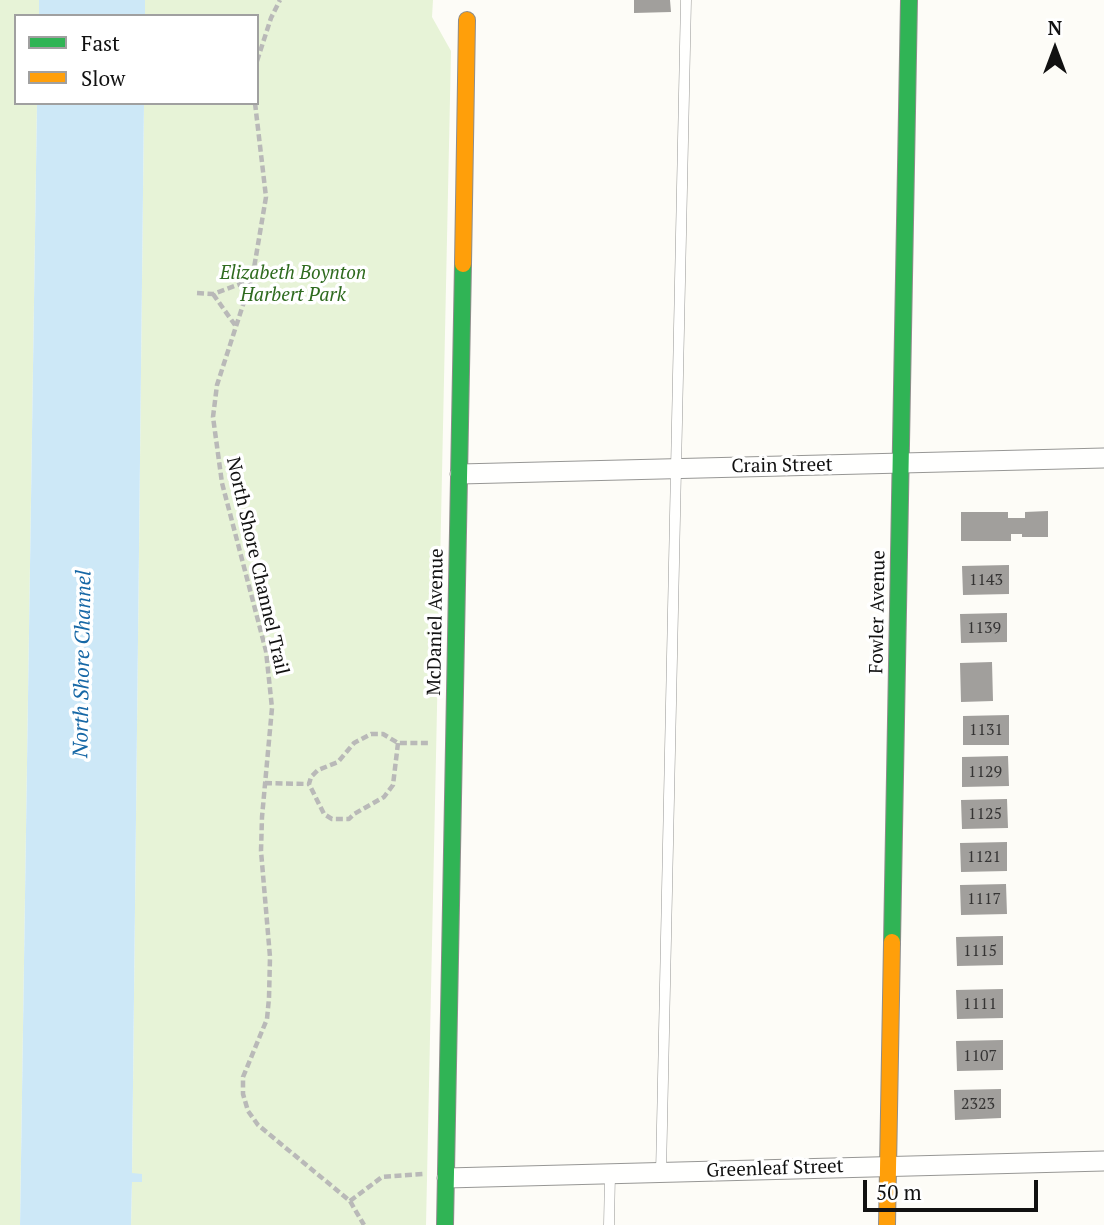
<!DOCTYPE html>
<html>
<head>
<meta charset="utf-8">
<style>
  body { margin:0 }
  #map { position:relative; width:1104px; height:1225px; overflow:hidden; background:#fdfcf7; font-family:"PT Serif",serif }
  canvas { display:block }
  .legend { position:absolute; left:14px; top:14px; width:245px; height:91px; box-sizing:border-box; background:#fff; border:2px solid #a0a0a0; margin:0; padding:9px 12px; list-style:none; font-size:21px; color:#111 }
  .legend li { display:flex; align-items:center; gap:14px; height:35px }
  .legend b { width:35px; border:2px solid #a0a0a0 }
  .north { position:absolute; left:1020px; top:14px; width:70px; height:70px; -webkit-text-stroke:5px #fff; paint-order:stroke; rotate:0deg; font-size:19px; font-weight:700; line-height:28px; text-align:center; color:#111 }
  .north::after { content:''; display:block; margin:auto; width:24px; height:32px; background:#111; clip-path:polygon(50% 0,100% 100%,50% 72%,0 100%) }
  .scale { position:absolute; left:863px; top:1180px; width:175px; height:32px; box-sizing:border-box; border:4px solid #111; border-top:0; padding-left:9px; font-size:21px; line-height:24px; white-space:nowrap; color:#111; -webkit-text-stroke:5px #fff; paint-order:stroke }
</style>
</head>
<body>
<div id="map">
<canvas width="1104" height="1225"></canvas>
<ul class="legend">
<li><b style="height:9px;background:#30b455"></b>Fast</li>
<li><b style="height:9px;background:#ff9f0a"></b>Slow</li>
</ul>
<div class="north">N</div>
<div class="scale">50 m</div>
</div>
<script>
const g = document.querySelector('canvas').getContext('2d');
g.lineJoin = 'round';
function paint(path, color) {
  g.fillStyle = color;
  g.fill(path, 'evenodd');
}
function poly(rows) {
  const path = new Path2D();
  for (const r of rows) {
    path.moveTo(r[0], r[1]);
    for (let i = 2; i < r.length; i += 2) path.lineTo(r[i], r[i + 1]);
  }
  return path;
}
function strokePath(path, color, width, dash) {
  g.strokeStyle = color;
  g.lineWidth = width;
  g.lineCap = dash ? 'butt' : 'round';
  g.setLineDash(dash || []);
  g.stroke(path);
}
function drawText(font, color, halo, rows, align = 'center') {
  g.font = font + ' "PT Serif",serif';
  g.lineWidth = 7;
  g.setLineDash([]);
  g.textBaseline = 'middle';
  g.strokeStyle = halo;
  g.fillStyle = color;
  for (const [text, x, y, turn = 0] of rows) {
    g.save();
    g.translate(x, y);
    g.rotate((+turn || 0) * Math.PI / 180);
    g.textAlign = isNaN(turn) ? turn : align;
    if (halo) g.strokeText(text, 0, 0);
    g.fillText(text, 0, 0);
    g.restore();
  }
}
paint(poly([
  [0,0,39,0,39,16,16,16,16,103,37,103,20,1225,0,1225],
  [145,0,433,0,432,17,451,51,426,1225,131,1225,132,1182,142,1182,142,1174,132,1174,144,103,257,103,257,16,145,16]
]), '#e7f3d7');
paint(poly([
  [39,0,145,0,145,16,39,16],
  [37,103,144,103,132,1173,142,1174,142,1182,132,1182,131,1225,20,1225]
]), '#cde8f7');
paint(poly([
  [634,0,670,0,671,12,634,13],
  [1048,511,1048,537,1022,537,1022,534,1011,534,1011,541,961,541,961,512,1008,512,1008,518,1025,518,1025,512],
  [1009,565,1009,594,963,595,962,566],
  [1007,613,1007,642,961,643,960,614],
  [992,662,993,701,961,702,960,663],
  [1009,715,1009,745,963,745,963,716],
  [1008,756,1009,786,962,787,962,757],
  [1007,799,1008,828,962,829,961,800],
  [1007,842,1007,871,961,872,960,843],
  [1006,884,1007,914,961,915,960,885],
  [1003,936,1003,965,957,966,956,937],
  [1003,989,1003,1018,957,1019,956,990],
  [1003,1040,1003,1070,957,1071,956,1041],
  [1001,1089,1001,1118,955,1120,954,1090]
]), '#a19f9c');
const lane = poly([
  [661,1172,686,0],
  [609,1225,610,1174]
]);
const street = poly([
  [460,474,1104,458],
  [447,1178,1104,1161]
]);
const fast = poly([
  [892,942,909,0],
  [445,1225,463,264]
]);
const slow = poly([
  [463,264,467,20],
  [887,1225,892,942]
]);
strokePath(lane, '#979795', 11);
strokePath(street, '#979795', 21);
strokePath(fast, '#8e8d8b', 18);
strokePath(slow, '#8e8d8b', 18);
strokePath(poly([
  [257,61,271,18,280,0],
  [255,103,266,197,253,274,217,385,213,417,222,483,266,651,272,708,262,817,261,851,270,957,269,998,267,1019,243,1077,243,1094,248,1111,258,1125,350,1201,364,1225],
  [197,293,213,294,251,280],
  [213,294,235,325],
  [398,743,393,785,384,797,354,814,349,819,332,819,324,814,309,784,311,777,318,770,338,762,354,743,371,734,383,734,398,743,430,743],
  [265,783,309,784],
  [350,1201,382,1177,424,1174]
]), '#b9b9b8', 4.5, [7, 3.5]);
strokePath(lane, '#fffffe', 10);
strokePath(street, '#fffffe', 19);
strokePath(fast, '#30b455', 16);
strokePath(slow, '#ff9f0a', 16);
drawText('16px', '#353434', null, [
  ["1143",986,580],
  ["1139",984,628],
  ["1131",986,730],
  ["1129",985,772],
  ["1125",985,814],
  ["1121",984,857],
  ["1117",984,899],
  ["1115",980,951],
  ["1111",980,1004],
  ["1107",980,1056],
  ["2323",978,1104]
]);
drawText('italic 19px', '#2f6b1f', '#fff', [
  ["Elizabeth Boynton",293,274],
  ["Harbert Park",293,296]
]);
drawText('19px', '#111', '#fff', [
  ["Crain Street",782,466,-1],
  ["North Shore Channel Trail",257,566,77],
  ["Fowler Avenue",878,612,-89],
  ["McDaniel Avenue",436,622,-89],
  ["Greenleaf Street",775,1169,-2]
]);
drawText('italic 21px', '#1768a6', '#fff', [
  ["North Shore Channel",83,664,-89]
]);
</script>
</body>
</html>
